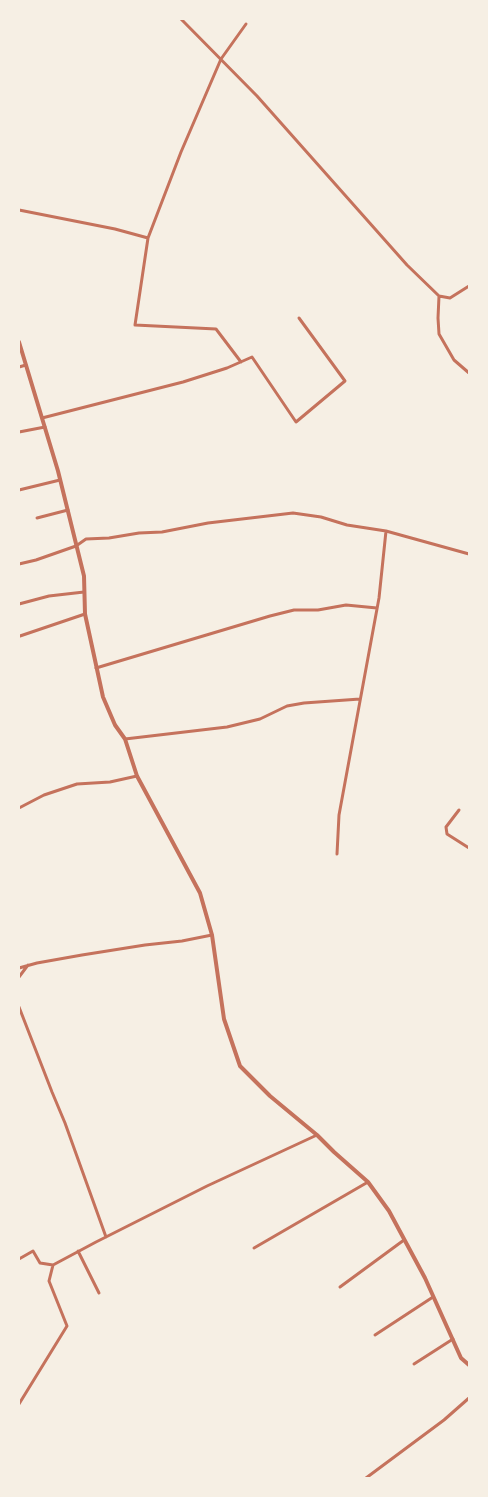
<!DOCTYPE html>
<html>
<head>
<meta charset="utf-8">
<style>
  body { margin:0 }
  #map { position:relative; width:488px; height:1497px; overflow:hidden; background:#f6efe4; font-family:"Source Sans 3",sans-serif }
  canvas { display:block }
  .frame { position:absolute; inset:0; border:20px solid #f6efe4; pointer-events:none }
</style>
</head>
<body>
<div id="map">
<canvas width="488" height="1497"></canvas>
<div class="frame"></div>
</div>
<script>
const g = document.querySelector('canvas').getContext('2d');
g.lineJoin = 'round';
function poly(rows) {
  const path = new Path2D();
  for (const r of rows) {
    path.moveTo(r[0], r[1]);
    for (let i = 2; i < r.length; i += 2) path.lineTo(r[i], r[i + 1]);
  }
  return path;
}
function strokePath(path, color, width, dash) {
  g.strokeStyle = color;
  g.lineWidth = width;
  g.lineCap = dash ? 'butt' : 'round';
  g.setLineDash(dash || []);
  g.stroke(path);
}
strokePath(poly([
  [181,19,257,96,407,265,439,296,450,298,469,286],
  [19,210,115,229,148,238],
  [439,296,438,318,439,334,454,360,469,373],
  [241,362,216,329,135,325,148,238,181,152,221,59,246,24],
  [19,367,26,365],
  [42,418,183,382,227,368,252,357,296,422,345,381,299,318],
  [19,432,45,427],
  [19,490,60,480],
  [37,518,68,510],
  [19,564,36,560,76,546,86,539,109,538,139,533,162,532,208,523,293,513,321,517,347,525,386,531,469,554],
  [19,604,49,596,84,592],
  [20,636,85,614],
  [96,668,270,616,294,610,318,610,346,605,377,608],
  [125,739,227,727,260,719,287,706,304,703,360,699],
  [19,808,44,795,77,784,110,782,137,776],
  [459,810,446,827,447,834,469,848],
  [337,854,339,815,379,598,386,531],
  [19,968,37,963,82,955,145,945,182,941,212,935],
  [19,977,28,965],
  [19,1007,52,1092,65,1123,106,1237],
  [254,1248,368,1182],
  [78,1251,99,1293],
  [19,1259,33,1251,40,1263,53,1265],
  [340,1287,404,1240],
  [375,1335,433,1297],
  [414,1364,453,1339],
  [19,1404,67,1326,49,1281,53,1265,96,1242,207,1186,317,1135],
  [366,1478,444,1420,469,1398]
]), '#c5725c', 3);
strokePath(poly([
  [19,342,58,471,84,576,85,614,103,697,115,725,125,739,137,776,200,893,212,935,224,1019,240,1066,270,1096,317,1135,334,1152,368,1182,389,1211,425,1278,461,1358,469,1365]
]), '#c5725c', 4);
</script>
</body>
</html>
